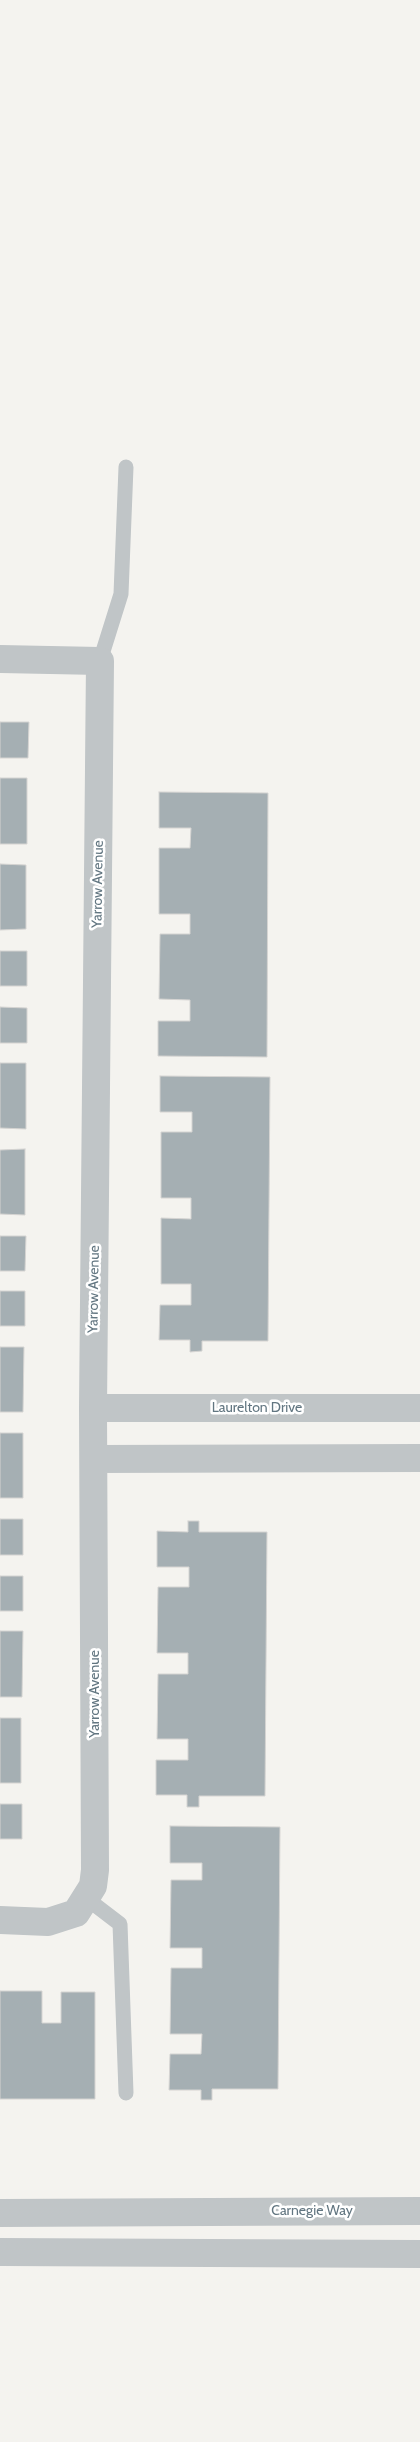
<!DOCTYPE html>
<html>
<head>
<meta charset="utf-8">
<style>
  body { margin:0 }
  canvas { display:block; background:#f4f3ef }
</style>
</head>
<body>
<canvas width="420" height="2442"></canvas>
<script>
const g = document.querySelector('canvas').getContext('2d');
g.lineJoin = 'round';
function paint(path, color) {
  g.fillStyle = color;
  g.fill(path, 'evenodd');
}
function poly(rows) {
  const path = new Path2D();
  for (const r of rows) {
    path.moveTo(r[0], r[1]);
    for (let i = 2; i < r.length; i += 2) path.lineTo(r[i], r[i + 1]);
  }
  return path;
}
function strokePath(path, color, width, dash) {
  g.strokeStyle = color;
  g.lineWidth = width;
  g.lineCap = dash ? 'butt' : 'round';
  g.setLineDash(dash || []);
  g.stroke(path);
}
function drawText(font, color, halo, rows, align = 'center') {
  g.font = font + ' Cabin,sans-serif';
  g.lineWidth = 5;
  g.setLineDash([]);
  g.textBaseline = 'middle';
  g.strokeStyle = halo;
  g.fillStyle = color;
  for (const [text, x, y, turn = 0] of rows) {
    g.save();
    g.translate(x, y);
    g.rotate((+turn || 0) * Math.PI / 180);
    g.textAlign = isNaN(turn) ? turn : align;
    if (halo) g.strokeText(text, 0, 0);
    g.fillText(text, 0, 0);
    g.restore();
  }
}
const building = poly([
  [0,722,29,722,28,758,0,758,0,722],
  [0,778,27,778,27,844,0,844,0,778],
  [159,792,268,793,267,1057,158,1056,158,1021,190,1021,190,1000,159,999,160,934,190,934,190,914,159,914,159,848,190,848,191,828,159,828,159,792],
  [0,864,26,865,26,929,0,930,0,864],
  [0,951,27,951,27,986,0,986,0,951],
  [0,1007,27,1008,27,1043,0,1043,0,1007],
  [0,1063,26,1063,26,1129,0,1128,0,1063],
  [160,1076,270,1077,268,1341,202,1341,202,1351,190,1352,190,1340,159,1340,160,1305,191,1305,191,1284,161,1284,161,1218,191,1219,191,1198,161,1198,161,1132,192,1132,192,1112,160,1112,160,1076],
  [25,1149,25,1215,0,1214,0,1150,25,1149],
  [0,1236,26,1236,25,1271,0,1271,0,1236],
  [0,1291,25,1291,25,1326,0,1326,0,1291],
  [0,1347,24,1347,23,1412,0,1412,0,1347],
  [0,1433,23,1433,23,1498,0,1498,0,1433],
  [0,1519,23,1519,23,1555,0,1555,0,1519],
  [188,1521,199,1521,199,1532,267,1532,265,1796,199,1796,199,1807,187,1807,187,1795,156,1795,156,1760,188,1760,188,1739,157,1739,158,1674,188,1674,188,1653,157,1653,158,1587,189,1587,189,1567,157,1567,157,1531,188,1532,188,1521],
  [0,1576,23,1576,23,1611,0,1611,0,1576],
  [0,1631,23,1631,22,1697,0,1697,0,1631],
  [0,1718,21,1718,21,1783,0,1783,0,1718],
  [0,1804,22,1804,22,1839,0,1839,0,1804],
  [170,1826,280,1827,278,2089,212,2089,212,2100,201,2100,201,2090,169,2090,170,2054,201,2054,202,2034,170,2034,171,1968,202,1968,202,1948,170,1948,171,1880,202,1880,202,1863,170,1863,170,1826],
  [0,1991,42,1991,42,2023,61,2023,61,1992,95,1992,95,2099,0,2099,0,1991]
]);
paint(building, '#a5afb3');
strokePath(building, '#d5d4d2', 1);
strokePath(poly([
  [100,661,121,594,126,467],
  [86,1898,120,1924,126,2093]
]), '#c0c5c7', 15);
strokePath(poly([
  [0,659,100,661,93,1408,95,1870,93,1886,76,1913,48,1922,0,1920],
  [93,1408,420,1408],
  [94,1459,420,1458],
  [0,2213,420,2211],
  [0,2252,420,2254]
]), '#c0c5c7', 28);
drawText('14px', '#627681', '#fff', [
  ["Yarrow Avenue",98,884,-89],
  ["Yarrow Avenue",94,1289,-89],
  ["Laurelton Drive",257,1408],
  ["Yarrow Avenue",95,1694,-90],
  ["Carnegie Way",312,2211]
]);
</script>
</body>
</html>
